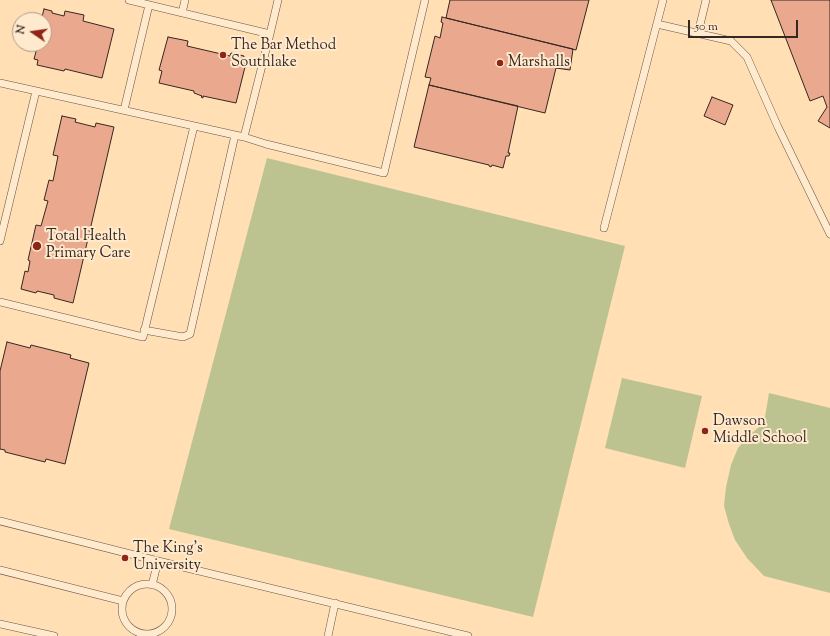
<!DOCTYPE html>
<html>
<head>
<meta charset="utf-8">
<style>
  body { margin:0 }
  #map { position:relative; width:830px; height:636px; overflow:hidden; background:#ffdfb3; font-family:"Sorts Mill Goudy",serif }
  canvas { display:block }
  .north { position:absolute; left:12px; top:12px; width:40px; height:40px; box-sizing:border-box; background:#ffeace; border:1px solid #ae9c89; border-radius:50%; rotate:283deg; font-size:11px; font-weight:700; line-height:16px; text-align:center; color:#352721 }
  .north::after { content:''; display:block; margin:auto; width:14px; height:18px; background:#8f2418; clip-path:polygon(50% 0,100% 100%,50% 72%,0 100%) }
  .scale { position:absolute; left:688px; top:20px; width:110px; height:18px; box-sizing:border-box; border:2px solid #352721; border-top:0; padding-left:5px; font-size:12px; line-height:14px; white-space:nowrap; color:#352721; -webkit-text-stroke:3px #ffeace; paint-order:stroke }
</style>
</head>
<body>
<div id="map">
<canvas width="830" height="636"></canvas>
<div class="north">N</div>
<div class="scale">50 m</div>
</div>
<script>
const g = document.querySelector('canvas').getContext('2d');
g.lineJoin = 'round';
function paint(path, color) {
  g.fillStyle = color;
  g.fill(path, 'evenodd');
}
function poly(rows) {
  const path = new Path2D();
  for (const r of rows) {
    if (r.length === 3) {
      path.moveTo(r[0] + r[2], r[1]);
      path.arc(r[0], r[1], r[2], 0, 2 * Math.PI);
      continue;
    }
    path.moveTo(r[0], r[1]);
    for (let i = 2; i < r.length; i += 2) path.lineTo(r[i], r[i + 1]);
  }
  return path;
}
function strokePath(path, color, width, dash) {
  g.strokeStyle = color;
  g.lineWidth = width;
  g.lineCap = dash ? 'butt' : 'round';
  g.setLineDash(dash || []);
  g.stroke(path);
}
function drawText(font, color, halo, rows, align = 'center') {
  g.font = font + ' "Sorts Mill Goudy",serif';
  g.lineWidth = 4;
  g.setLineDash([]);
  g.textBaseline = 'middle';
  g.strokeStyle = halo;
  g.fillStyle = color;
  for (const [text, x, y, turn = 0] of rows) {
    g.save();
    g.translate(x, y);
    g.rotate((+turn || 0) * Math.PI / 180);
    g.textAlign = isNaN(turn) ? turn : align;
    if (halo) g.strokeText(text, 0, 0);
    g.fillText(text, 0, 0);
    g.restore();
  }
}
paint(poly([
  [267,158,625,246,533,617,169,529],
  [622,378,702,396,685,468,605,448],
  [769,393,830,408,830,593,764,576,747,558,735,540,729,524,724,506,726,487,731,465,738,448,747,437,764,423]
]), '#bcc390');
const building = poly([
  [450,0,589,0,576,50,446,18,450,0],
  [771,0,830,0,830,128,818,121,827,107,823,96,810,101,771,0],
  [44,9,52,11,52,13,64,16,65,11,84,15,83,21,114,29,102,78,65,69,64,71,37,65,38,60,34,59,38,44,44,44,44,18,42,17,44,9],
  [442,17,573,49,570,70,556,68,545,113,429,85,431,78,425,77,435,36,440,38,443,23,441,22,442,17],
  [168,37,188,41,187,46,230,56,231,53,244,56,243,63,246,64,246,67,245,67,236,103,203,96,203,98,201,97,202,96,194,93,194,91,159,83,162,71,159,70,168,37],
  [429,85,518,106,508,153,510,153,509,156,506,156,503,168,492,165,491,167,489,166,489,165,414,147,429,85],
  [712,97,733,105,725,125,704,116,712,97],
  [62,116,76,119,75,122,95,127,96,123,114,127,73,303,54,298,54,295,37,291,36,293,21,289,25,271,28,272,30,261,28,260,36,225,41,226,48,201,44,200,49,180,53,181,58,156,53,155,62,116],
  [7,342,30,348,31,345,71,355,70,358,89,363,65,464,46,459,45,462,5,452,5,450,0,449,0,371,7,342]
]);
paint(building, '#eaa98e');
strokePath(building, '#352721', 1);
const lane = poly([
  [129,0,270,34,244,137],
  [182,13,185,0],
  [657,24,731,41,747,57,778,127,830,234],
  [698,33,706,0],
  [270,34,278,0],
  [0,83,244,137,266,144,384,173,425,0],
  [124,110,149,5],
  [604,228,663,0],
  [0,241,36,91],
  [0,302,143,337,194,126],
  [144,330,183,337,190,334,235,135],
  [0,521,158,561],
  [0,570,123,601],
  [147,609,25],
  [152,585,158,561,468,636],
  [0,624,54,636],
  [328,636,335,603]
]);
strokePath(lane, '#685546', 8);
strokePath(lane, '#ffeace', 7);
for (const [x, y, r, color] of [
  [223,55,4,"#8f2418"],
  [500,63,4,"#8f2418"],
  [37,246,5,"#8f2418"],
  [705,431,4,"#8f2418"],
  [125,558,4,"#8f2418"]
]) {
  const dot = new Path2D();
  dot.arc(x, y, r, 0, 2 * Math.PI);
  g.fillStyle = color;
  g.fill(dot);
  strokePath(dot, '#ffeace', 1.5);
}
drawText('15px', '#352721', '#ffeace', [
  ["The Bar Method",231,46],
  ["Southlake",231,63],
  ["Marshalls",508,63],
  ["Total Health",46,237],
  ["Primary Care",46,254],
  ["Dawson",713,422],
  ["Middle School",713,439],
  ["The King’s",133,549],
  ["University",133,566]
], 'left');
</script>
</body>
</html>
